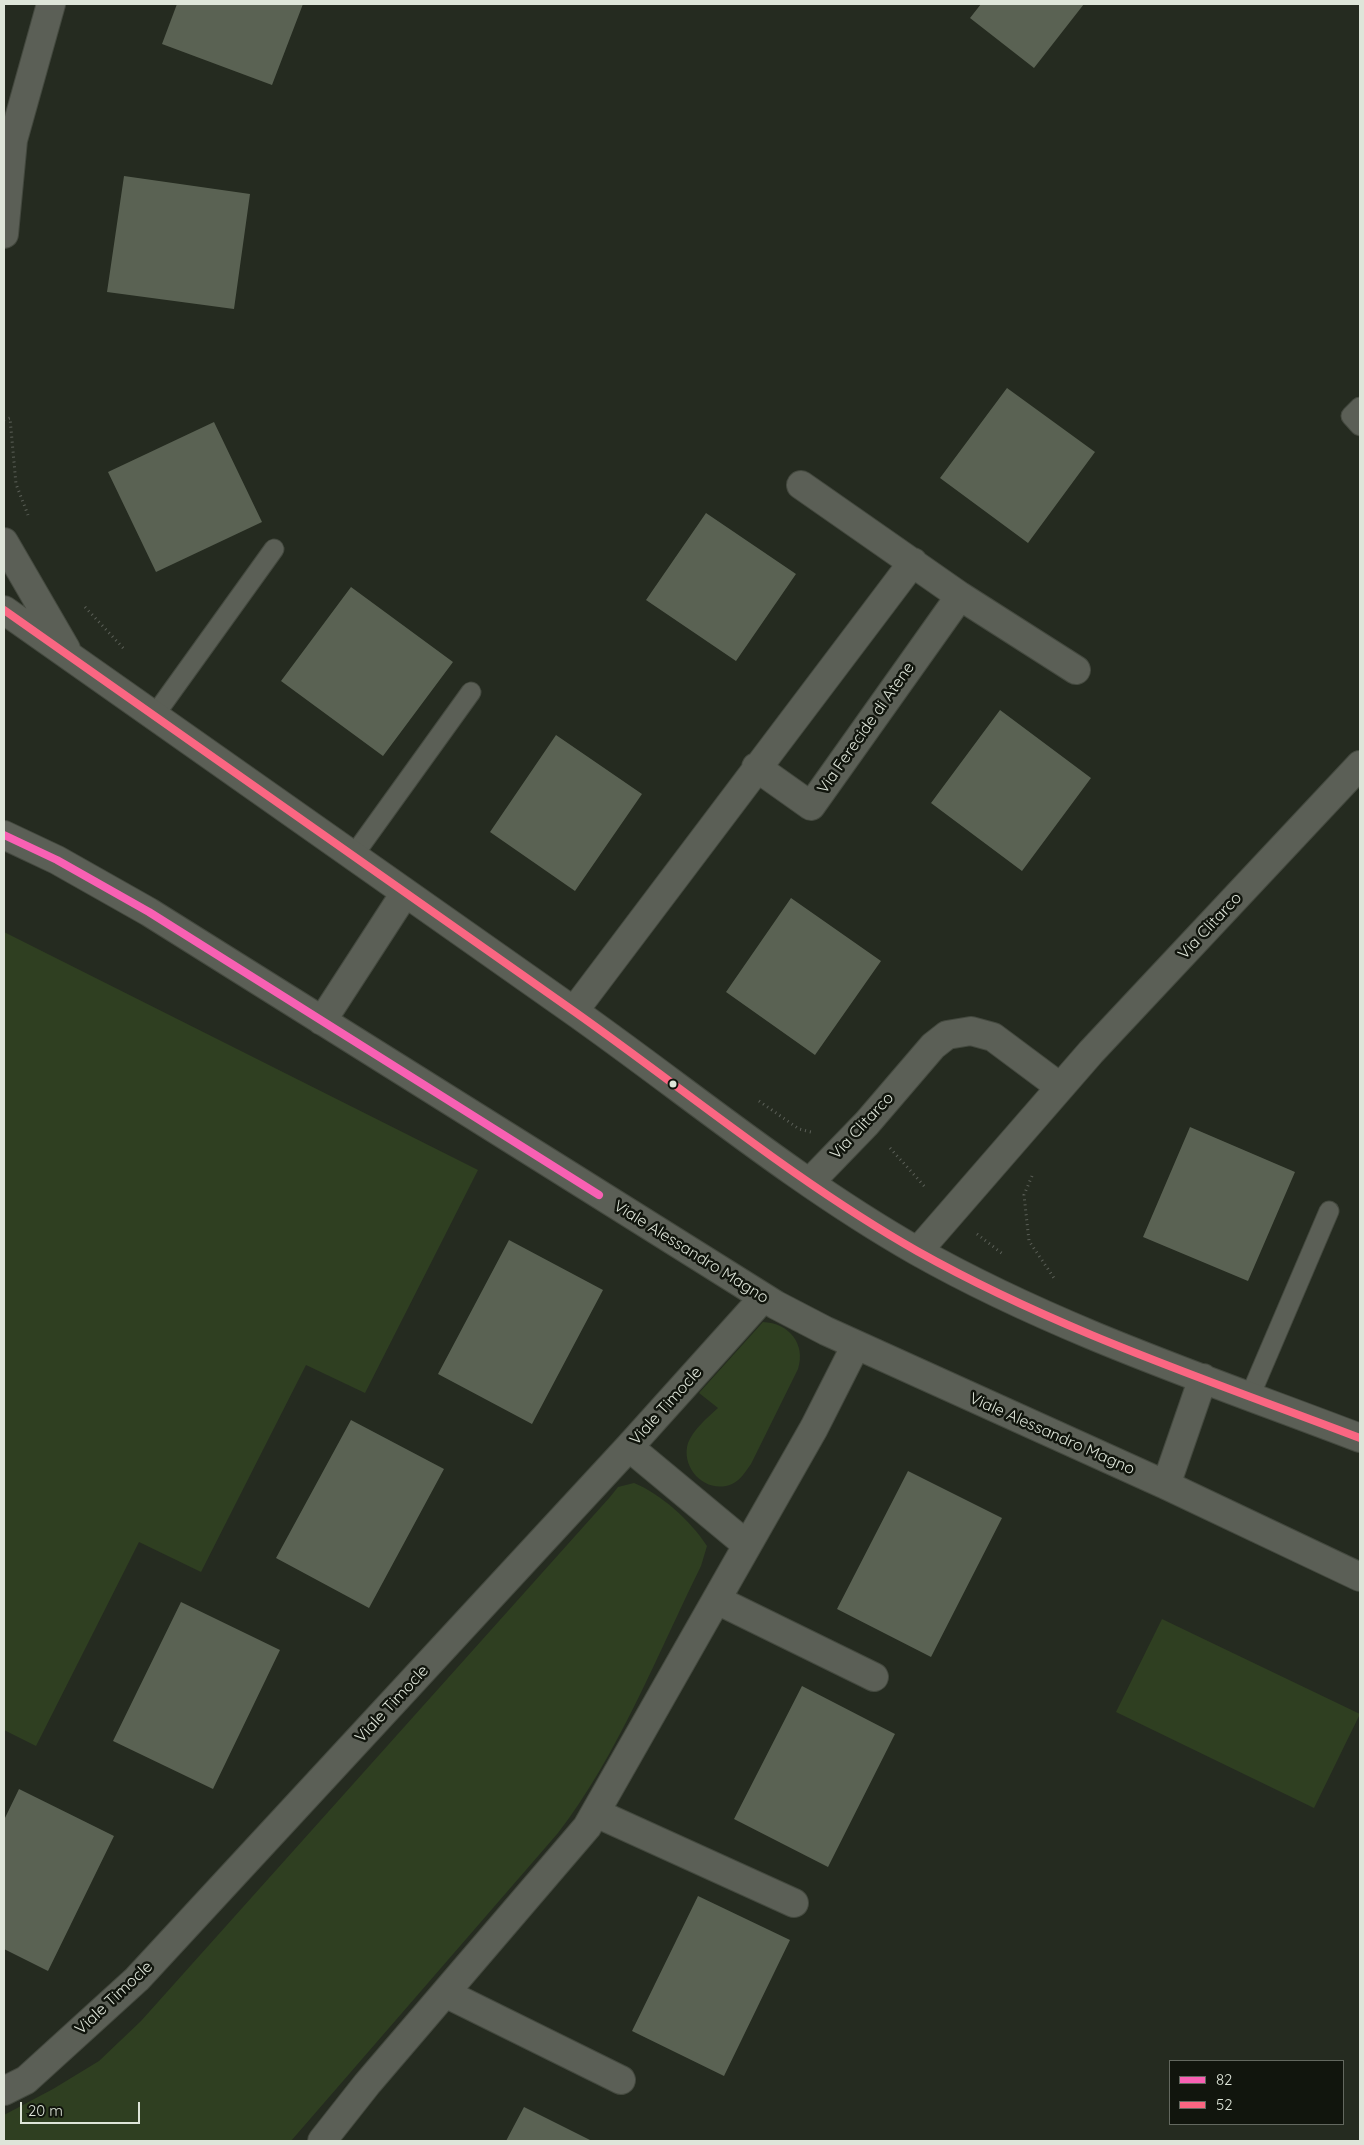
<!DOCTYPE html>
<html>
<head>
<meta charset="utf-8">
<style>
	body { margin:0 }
	#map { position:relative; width:1364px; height:2145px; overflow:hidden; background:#252b20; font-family:Quicksand,sans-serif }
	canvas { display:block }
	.frame { position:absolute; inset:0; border:5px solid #dee5d9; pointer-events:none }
	.legend { position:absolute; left:1169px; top:2060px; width:175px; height:65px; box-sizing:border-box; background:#11150d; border:1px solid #63685f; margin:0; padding:6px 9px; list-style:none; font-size:15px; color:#dee5d9 }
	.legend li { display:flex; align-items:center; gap:10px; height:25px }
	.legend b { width:25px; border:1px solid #63685f }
	.scale { position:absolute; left:20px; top:2102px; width:120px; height:22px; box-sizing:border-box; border:2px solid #dee5d9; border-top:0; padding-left:6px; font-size:15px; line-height:18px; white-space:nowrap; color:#dee5d9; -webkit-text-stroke:4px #11150d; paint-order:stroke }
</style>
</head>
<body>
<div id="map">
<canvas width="1364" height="2145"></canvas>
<div class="frame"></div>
<ul class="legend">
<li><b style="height:6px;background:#f860b3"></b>82</li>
<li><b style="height:6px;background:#fa6682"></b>52</li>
</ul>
<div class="scale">20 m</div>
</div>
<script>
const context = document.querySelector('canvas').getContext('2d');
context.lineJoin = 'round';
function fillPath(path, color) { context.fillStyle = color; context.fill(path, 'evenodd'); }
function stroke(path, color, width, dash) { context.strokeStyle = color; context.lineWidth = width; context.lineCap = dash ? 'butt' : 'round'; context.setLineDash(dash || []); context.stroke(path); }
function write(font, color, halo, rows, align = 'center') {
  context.font = font + ' Quicksand,sans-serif'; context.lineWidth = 5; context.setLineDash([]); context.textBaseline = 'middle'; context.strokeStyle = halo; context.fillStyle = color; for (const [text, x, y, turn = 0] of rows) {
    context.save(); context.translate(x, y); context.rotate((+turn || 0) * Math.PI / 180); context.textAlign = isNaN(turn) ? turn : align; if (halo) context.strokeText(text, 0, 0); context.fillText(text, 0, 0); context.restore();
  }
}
const green = new Path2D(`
	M4,932l474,238 -113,223 -59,-28 -105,207 -62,-30 -103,204 -32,-16z
	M763,1322c26,1 43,22 35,47l-47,95c-6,8 -10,16 -19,20 -25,11 -52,-15 -44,-41 5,-13 20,-26 30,-35l-19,-15z
	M634,1483c27,11 57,38 73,63l-6,20c-43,87 -84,191 -143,267l-267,308h-287v-26l49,-26 46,-28 42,-40 469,-524 8,-10z
	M1162,1619l198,95 -46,94 -198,-96z`);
const building = new Path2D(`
	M177,4h126l-31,81 -110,-41z
	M981,4h103l-50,64 -64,-50z
	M124,176l126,18 -16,115 -127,-17z
	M1007,388l88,64 -67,91 -88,-65z
	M214,422l48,100 -106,50 -48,-100z
	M706,513l90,61 -60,87 -90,-61z
	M351,587l102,75 -70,94 -102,-75z
	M1000,710l91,68 -69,93 -91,-68z
	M556,735l86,59 -67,97 -85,-59z
	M791,898l90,63 -66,94 -89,-63z
	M1190,1127l105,45 -47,109 -105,-44z
	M509,1240l94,50 -71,134 -94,-50z
	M351,1420l93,49 -75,139 -93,-50z
	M908,1471l94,47 -71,139 -94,-48z
	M181,1602l99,48 -67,139 -100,-48z
	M802,1686l93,48 -67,133 -94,-48z
	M19,1789l95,47 -66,135 -44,-22v-129z
	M698,1896l92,44 -66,136 -92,-45z
	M524,2107l68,34h-86z`);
const path = new Path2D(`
	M4,420l6,-2 6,66 12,31
	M85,607l40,43
	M759,1101l40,28 12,3
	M890,1148l36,40
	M1032,1176l-8,19 5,46 25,37
	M977,1234l27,21`);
const service = new Path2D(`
	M1360,407l-9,9 9,10
	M154,716l120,-167
	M353,856l118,-164
	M1250,1396l79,-185`);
const minor = new Path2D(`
	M4,234l9,-94 38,-136
	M801,485l159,111 116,74
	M4,542l62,107
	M4,610c190,135 382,267 571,402 113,80 221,170 342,239 140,79 294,130 443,187
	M756,767l55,39 149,-210
	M4,835l53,25 92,52 627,393 50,26 340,154 194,92
	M574,1011l339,-449
	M322,1021l83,-128
	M810,1182l57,-59 66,-77 14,-11 24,-4 22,6 67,50
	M918,1251l173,-199 269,-287
	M629,1447l118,98
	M1166,1485l37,-107
	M717,1600l157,77
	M596,1813l198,90
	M445,1993l176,87
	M4,2091l22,-11 111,-101 492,-532 134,-149
	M322,2141l45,-57 220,-257 227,-399 42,-83`);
const bus1 = new Path2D(`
	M4,835l53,25 92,52 450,283`);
const bus2 = new Path2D(`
	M4,610c190,135 382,267 571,402 113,80 221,170 342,239 140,79 294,130 443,187`);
const markers = [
	[673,1084,4.5,"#dee5d9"]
];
const streetNames = [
	["Via Ferecide di Atene",866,728,-55],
	["Via Clitarco",1210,926,-47],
	["Via Clitarco",862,1126,-47],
	["Viale Alessandro Magno",691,1252,32],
	["Viale Timocle",666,1406,-48],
	["Viale Alessandro Magno",1052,1434,24],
	["Viale Timocle",392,1704,-47],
	["Viale Timocle",114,1998,-43]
];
fillPath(green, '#2f3f21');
fillPath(building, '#5a6253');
stroke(service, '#44493f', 21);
stroke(minor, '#44493f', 30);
stroke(path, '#5c6058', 3, [1, 4]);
stroke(service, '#5b5f56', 19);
stroke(minor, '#5b5f56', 28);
stroke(bus1, '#f860b3', 8);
stroke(bus2, '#fa6682', 8);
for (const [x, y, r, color] of markers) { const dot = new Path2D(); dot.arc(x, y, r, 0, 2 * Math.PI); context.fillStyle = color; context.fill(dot); stroke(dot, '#11150d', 2); }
write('16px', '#dee5d9', '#11150d', streetNames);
</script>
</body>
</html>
